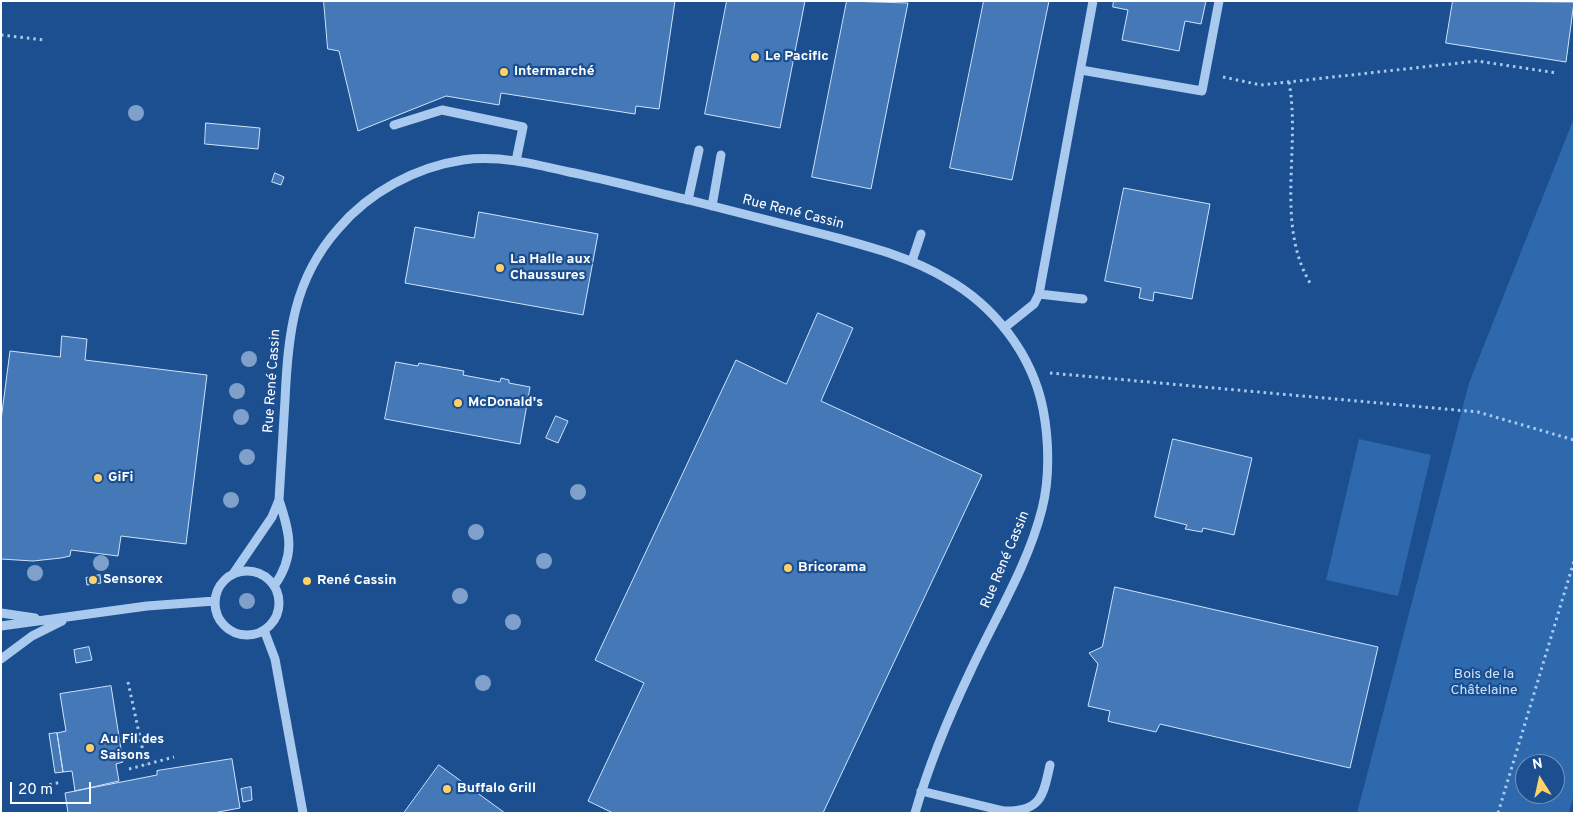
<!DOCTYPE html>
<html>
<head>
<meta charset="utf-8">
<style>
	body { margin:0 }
	#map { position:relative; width:1575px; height:814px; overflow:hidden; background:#1b4f8f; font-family:Overpass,sans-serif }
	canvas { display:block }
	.frame { position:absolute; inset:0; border:2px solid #fff; pointer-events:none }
	.north { position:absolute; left:1515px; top:754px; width:50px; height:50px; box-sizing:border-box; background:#1b4f8f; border:1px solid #7695bc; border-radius:50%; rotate:350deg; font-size:14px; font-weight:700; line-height:20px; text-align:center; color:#fff }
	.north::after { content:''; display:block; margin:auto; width:18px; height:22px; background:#ffd166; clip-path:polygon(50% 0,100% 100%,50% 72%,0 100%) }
	.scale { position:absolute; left:10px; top:782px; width:81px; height:22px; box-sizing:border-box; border:2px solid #fff; border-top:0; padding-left:6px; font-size:15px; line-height:18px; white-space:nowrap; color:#fff; -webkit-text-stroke:4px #1b4f8f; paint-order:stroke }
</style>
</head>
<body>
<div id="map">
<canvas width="1575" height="814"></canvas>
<div class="frame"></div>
<div class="north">N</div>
<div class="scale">20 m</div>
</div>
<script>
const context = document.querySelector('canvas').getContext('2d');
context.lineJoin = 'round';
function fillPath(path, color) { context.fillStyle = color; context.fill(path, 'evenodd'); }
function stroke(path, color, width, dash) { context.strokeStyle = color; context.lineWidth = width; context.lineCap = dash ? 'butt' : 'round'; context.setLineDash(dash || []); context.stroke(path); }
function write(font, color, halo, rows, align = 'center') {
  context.font = font + ' Overpass,sans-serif'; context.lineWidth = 4.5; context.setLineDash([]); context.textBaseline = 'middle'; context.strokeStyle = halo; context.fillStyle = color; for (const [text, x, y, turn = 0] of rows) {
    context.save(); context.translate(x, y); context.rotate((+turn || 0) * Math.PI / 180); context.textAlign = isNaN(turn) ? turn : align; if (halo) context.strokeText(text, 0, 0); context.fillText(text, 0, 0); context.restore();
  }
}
const green = new Path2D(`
	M1574,118v676l-5,19h-212l112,-430zM1525,764h30v30h-30z
	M1359,439l72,16 -33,141 -72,-16z`);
const building = new Path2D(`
	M324,1h351l-16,108 -23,-3 -1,8 -134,-21 -2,12 -53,-9 -88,35 -19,-80 -11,-2z
	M727,1h78l-25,127 -75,-14z
	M847,1l61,2 -37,186 -59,-12z
	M984,1h65l-37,179 -62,-12z
	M1114,1h92l-5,23 -16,-3 -6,30 -57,-11 6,-30 -15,-3z
	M1453,1l121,1 -8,60 -120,-19z
	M206,123l54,5 -2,21 -53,-5z
	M275,173l9,4 -3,8 -9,-3z
	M1124,188l86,16 -18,95 -38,-7 -1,9 -14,-3 2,-10 -36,-7z
	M479,212l119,22 -15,81 -178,-32 10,-56 59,11z
	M818,313l35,15 -32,73 161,74 -159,338h-210l-25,-12 56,-118 -49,-23 141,-300 50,24z
	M62,336l25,3 -2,21 122,15 -21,169 -65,-8 -3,20 -47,-6 -1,6 -9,2 -28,3 -32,-2v-139l9,-69 50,6z
	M396,362l22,4 1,-3 45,8 -1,4 37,7 1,-4 8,2v3l21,4 -10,57 -135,-25z
	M556,416l12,5 -10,22 -12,-5z
	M1173,439l79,19 -18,77 -31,-7 -1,4 -17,-3 2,-4 -32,-8z
	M100,575l1,8 -14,2 -1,-7z
	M1115,587l263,60 -28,121 -190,-44 -4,8 -45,-10 -3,-1 2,-10 -22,-5 10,-42 -9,-11 13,-6z
	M89,647l3,13 -16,3 -2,-13z
	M111,686l12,76 -7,2 3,17 -44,10 -3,-20 -9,1 -6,-39 9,-2 -6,-37z
	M57,733l6,39 -8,1 -6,-39z
	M232,759l8,49 -27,5h-145l-3,-20 92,-18v-4z
	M439,765l66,48h-101z
	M251,787l1,13 -9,2 -2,-13z`);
const path = new Path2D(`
	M1,35l44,5
	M1223,77l38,8 216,-24 80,12
	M1289,82c12,66 -14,141 21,201
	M1050,373l428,39 96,28
	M128,682l18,83
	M129,769l45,-12
	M43,786l19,-4
	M1498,813l76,-252`);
const minor = new Path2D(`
	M1081,70l121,21 17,-90
	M394,125l48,-15 81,17 -7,34
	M688,200l11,-50
	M712,206l9,-51
	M912,261l9,-27
	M1039,294l44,5
	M1004,328l30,-24 5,-10 54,-293
	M215 603a32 32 0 1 1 64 0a32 32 0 1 1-64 0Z
	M233,574l39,-57 7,-17c2,-33 4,-66 6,-100 3,-65 8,-120 53,-171 31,-37 78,-62 125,-69 36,-5 72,4 106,12 41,8 80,19 120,28 47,12 94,24 141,36 40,11 80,21 115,42 49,27 87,76 98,131 6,31 7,69 -1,100 -14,56 -47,109 -71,161 -22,46 -42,94 -56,143
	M274,586c22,-31 16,-52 5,-86
	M1,613l34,5
	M1,626l146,-20 68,-5
	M264,630l11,29 28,154
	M1,659l31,-23 30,-15
	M921,791l83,20c37,1 39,-15 46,-46`);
const trees = [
	[136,113],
	[249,359],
	[237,391],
	[241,417],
	[247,457],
	[578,492],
	[231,500],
	[476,532],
	[544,561],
	[101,563],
	[35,573],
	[460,596],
	[247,601],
	[513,622],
	[483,683]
];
const markers = [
	[755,57,5,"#ffd166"],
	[504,72,5,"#ffd166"],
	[500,268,5,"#ffd166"],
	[458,403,5,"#ffd166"],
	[98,478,5,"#ffd166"],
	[788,568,5,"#ffd166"],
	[93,580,5,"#ffd166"],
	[307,581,5,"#ffd166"],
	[90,748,5,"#ffd166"],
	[447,789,5,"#ffd166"]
];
const poiNames = [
	["Le Pacific",765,57],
	["Intermarché",514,72],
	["La Halle aux",510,260],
	["Chaussures",510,276],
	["McDonald's",468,403],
	["GiFi",108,478],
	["Bricorama",798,568],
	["Sensorex",103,580],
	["René Cassin",317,581],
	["Au Fil des",100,740],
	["Saisons",100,756],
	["Buffalo Grill",457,789]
];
const streetNames = [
	["Rue René Cassin",793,213,14],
	["Rue René Cassin",273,381,-86],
	["Rue René Cassin",1006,560,-67]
];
const parkNames = [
	["Bois de la",1484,675],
	["Châtelaine",1484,691]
];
fillPath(green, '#2e69ad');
fillPath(building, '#4478b7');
stroke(building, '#cfe3fa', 1);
stroke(path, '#a9c9ee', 3, [2.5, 4]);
stroke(minor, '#a9c9ee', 9);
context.fillStyle = '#7ea0ca';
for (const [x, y] of trees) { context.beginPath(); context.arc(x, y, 8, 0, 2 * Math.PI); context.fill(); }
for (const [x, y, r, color] of markers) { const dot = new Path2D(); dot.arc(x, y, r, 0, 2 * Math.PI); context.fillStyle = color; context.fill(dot); stroke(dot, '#1b4f8f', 2); }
write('bold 14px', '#fff', '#1b4f8f', poiNames, 'left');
write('14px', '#fff', '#1b4f8f', streetNames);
write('14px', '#cfe3fa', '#1b4f8f', parkNames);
</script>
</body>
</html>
